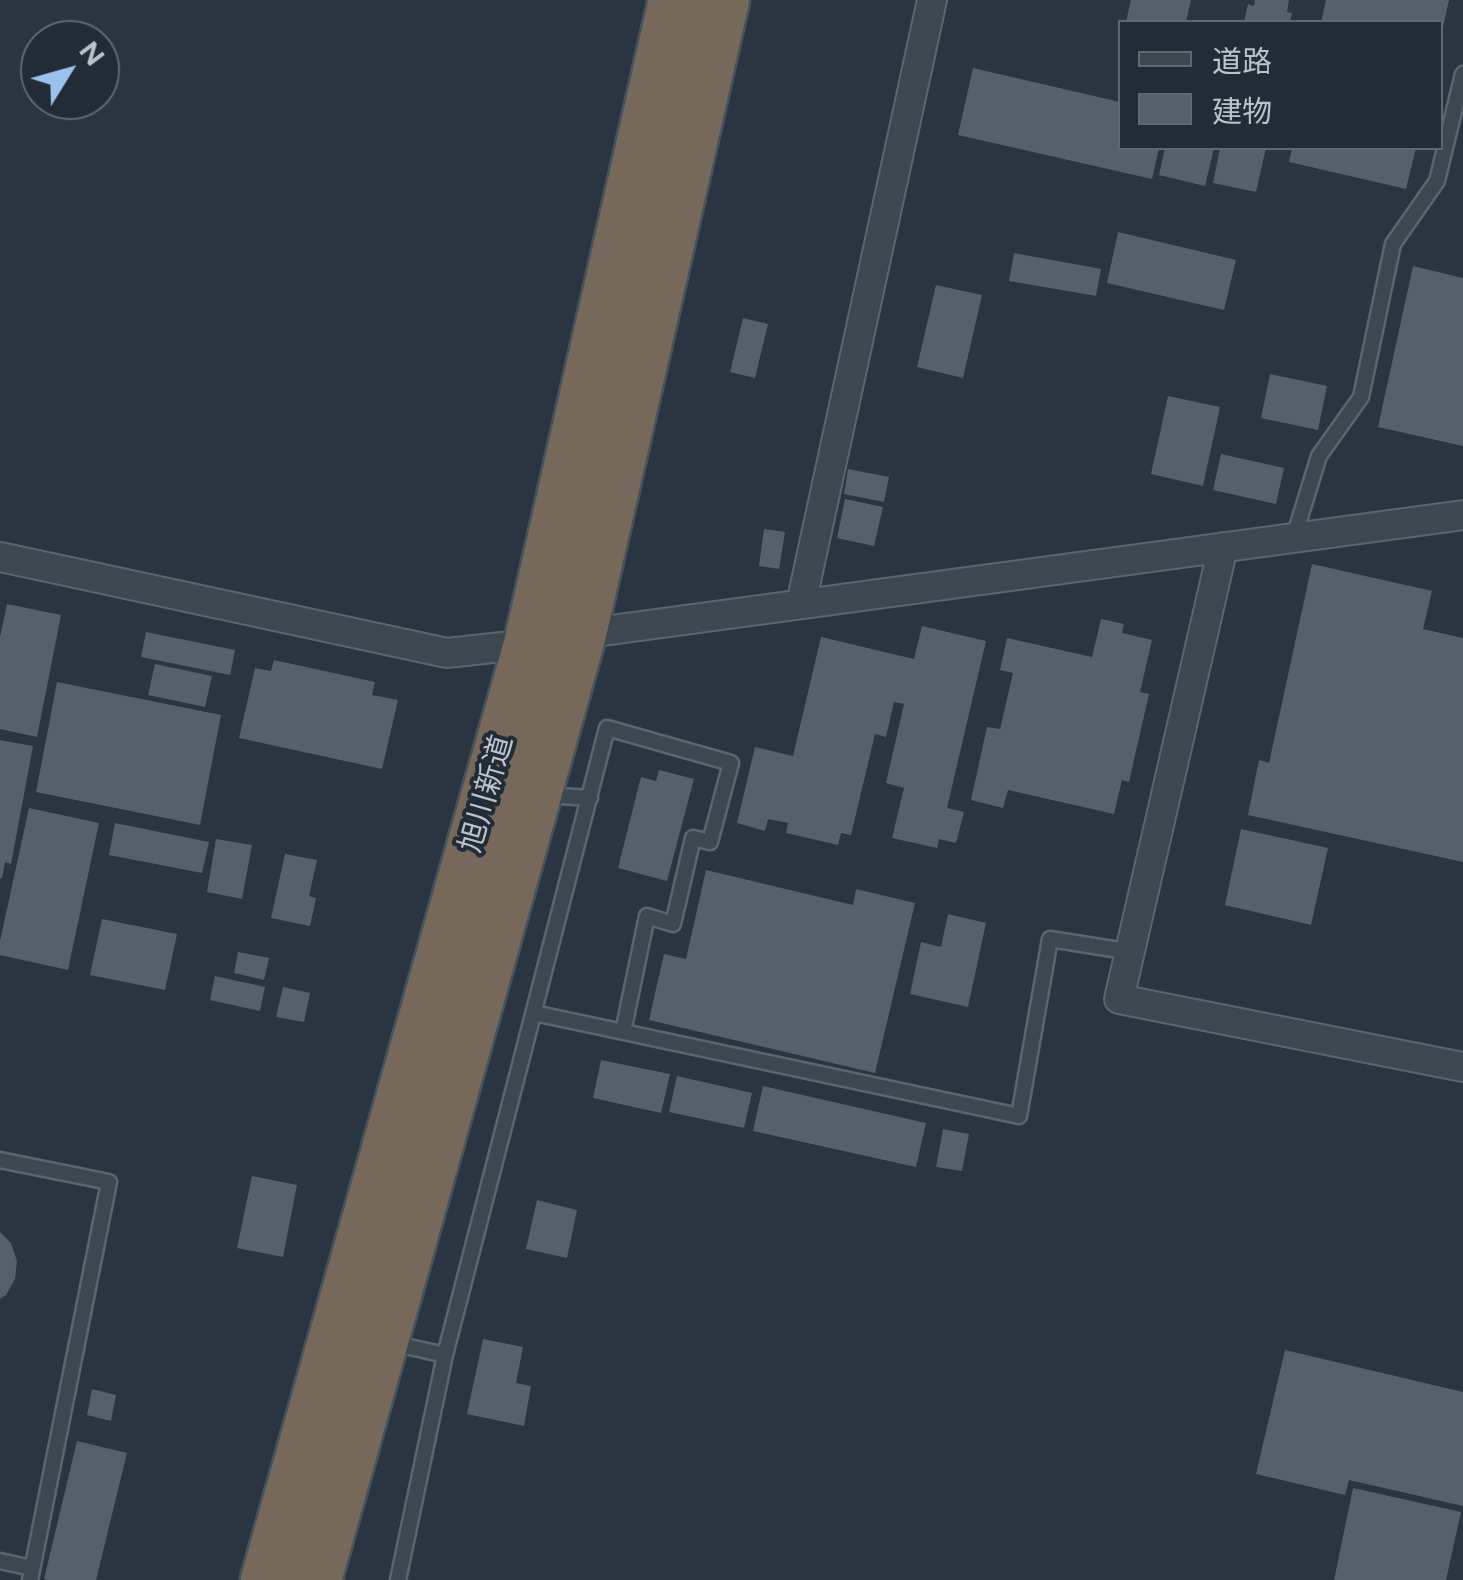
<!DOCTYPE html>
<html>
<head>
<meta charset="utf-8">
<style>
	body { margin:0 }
	#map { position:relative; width:1463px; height:1580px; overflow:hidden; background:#293540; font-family:Figtree,"Noto Sans JP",sans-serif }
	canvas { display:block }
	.legend { position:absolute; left:1118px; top:20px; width:325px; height:130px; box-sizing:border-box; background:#222c36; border:2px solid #5f6871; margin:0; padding:12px 18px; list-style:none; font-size:30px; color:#bac2ca }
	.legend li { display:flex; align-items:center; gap:20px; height:50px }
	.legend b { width:50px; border:2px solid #5f6871 }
	.north { position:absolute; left:20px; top:20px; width:100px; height:100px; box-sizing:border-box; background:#222c36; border:2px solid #5f6871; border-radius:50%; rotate:53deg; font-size:28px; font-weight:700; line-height:40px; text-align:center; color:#bac2ca }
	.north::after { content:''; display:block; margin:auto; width:35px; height:45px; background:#9bc1ef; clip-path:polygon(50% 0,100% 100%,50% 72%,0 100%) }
</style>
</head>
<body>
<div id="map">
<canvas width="1463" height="1580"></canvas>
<ul class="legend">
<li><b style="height:12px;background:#3d4750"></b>道路</li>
<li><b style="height:28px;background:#55606d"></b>建物</li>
</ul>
<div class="north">N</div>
</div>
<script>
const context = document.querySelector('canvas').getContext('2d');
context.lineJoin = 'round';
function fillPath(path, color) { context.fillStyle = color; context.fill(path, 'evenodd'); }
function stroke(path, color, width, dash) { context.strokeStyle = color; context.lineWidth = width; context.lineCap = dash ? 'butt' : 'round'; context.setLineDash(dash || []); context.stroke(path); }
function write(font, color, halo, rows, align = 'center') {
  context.font = font + ' Figtree,"Noto Sans JP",sans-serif'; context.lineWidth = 8; context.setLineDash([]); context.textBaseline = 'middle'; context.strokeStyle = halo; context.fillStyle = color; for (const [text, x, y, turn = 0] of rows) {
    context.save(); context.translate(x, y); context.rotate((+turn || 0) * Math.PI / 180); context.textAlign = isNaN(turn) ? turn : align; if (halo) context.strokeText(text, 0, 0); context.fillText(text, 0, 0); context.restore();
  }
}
const building = new Path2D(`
	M1131,0h60l-5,22h-60z
	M1255,0h34l-2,12 5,1 -2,9h-46l4,-18 6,2z
	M1326,0h123l-7,32 -2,-10h-119z
	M973,68l147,34v46h39l-7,31 -194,-44z
	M1165,148h49l-9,38 -46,-11z
	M1220,148h46l-10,44 -43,-9z
	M1292,148h124l-10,41 -117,-27z
	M1118,232l118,28 -12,50 -117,-27z
	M1014,253l87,16 -5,27 -87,-15z
	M1413,266l50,12v168l-85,-19z
	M936,285l46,10 -19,83 -46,-11z
	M743,318l25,6 -13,54 -25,-6z
	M1270,374l57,12 -9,44 -57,-12z
	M1168,396l52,11 -17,79 -52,-12z
	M1221,454l63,14 -8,36 -63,-14z
	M848,469l41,8 -5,25 -40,-8z
	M845,499l38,8 -9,39 -37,-8z
	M764,529l21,3 -6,37 -20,-3z
	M1312,564l120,27 -9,38 40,9v224l-215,-47 11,-55 10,3z
	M7,604l54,11 -24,122 -37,-8v-92z
	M1101,619l23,5 -2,9 30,7 -12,52 9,2 -20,88 -7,-2 -8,34 -106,-24 -5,18 -32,-8 16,-73 13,2 13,-56 -13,-3 7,-32 85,19z
	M922,626l64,15 -39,167 17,4 -8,31 -17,-4 -2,9 -45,-10 12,-50 -18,-5 18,-79 -10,-2 -8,35 -11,-3 -24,101 -10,-2 -3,12 -52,-12 2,-10 -20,-4 -3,12 -28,-8 18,-76 38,9 28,-119 93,22z
	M146,632l89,18 -5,25 -89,-18z
	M274,660l101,22 -3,13 26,5 -16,69 -143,-31 16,-70 16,3z
	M155,664l57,12 -7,31 -57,-12z
	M57,682l164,33 -21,110 -164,-33z
	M0,740l33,6 -22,118 -6,-2 -3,16h-2z
	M659,770l35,9 -27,102 -49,-13 23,-91 15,4z
	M29,808l70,15 -31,147 -68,-15v-14z
	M115,823l94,19 -7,31 -93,-18z
	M1241,829l87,19 -17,77 -86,-20z
	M216,839l36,6 -10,54 -35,-7z
	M285,854l32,6 -8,36 7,2 -6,28 -39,-8z
	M706,870l147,35 3,-16 59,14 -40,170 -226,-53 15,-66 22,5z
	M948,914l38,9 -18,84 -58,-13 11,-52 20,5z
	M102,919l75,15 -12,56 -75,-15z
	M238,952l31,6 -5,22 -30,-7z
	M215,976l50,11 -5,24 -50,-11z
	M283,987l27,6 -6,29 -28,-5z
	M601,1060l69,14 -9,39 -68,-15z
	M677,1076l75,17 -8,35 -75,-16z
	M763,1086l163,37 -10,44 -163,-36z
	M943,1129l26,5 -7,37 -26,-4z
	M252,1176l45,9 -14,72 -46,-9z
	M537,1200l40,10 -10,48 -41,-9z
	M0,1232l11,11 6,18 -2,18 -9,16 -6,4z
	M483,1339l40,8 -7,36 15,3 -7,40 -57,-12z
	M1285,1350l178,42v114l-114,-26 -4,15 -89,-21z
	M92,1389l24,6 -5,26 -24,-6z
	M77,1441l50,12 -31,127h-48l-4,-1z
	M1353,1488l108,24 -15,68h-112z`);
const lane = new Path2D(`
	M1294,537l25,-81 42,-59 32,-153 44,-63 26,-107
	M546,795l44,3
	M534,1013l485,103 31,-177 82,13
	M0,1160l109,22 -79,398
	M392,1343l53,12
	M0,1561l32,7
	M398,1580l47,-225 162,-627 124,35 -21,79 -17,-4 -20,86 -26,-8 -24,116`);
const street = new Path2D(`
	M1223,547l-104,452 344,68
	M0,557l447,96 82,-9 52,-10 882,-119
	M801,604l131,-604`);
const highway = new Path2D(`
	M266,1580l263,-936 145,-644
	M316,1580l265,-946 143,-634`);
const streetNames = [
	["旭川新道",487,794,-74]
];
fillPath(building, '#55606d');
stroke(lane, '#5b656e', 19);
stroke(street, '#5b656e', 32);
stroke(highway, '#48525b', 55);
stroke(lane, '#3d4750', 14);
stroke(street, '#3d4750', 28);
stroke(highway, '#76695b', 50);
write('30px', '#bac2ca', '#222c36', streetNames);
</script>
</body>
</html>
